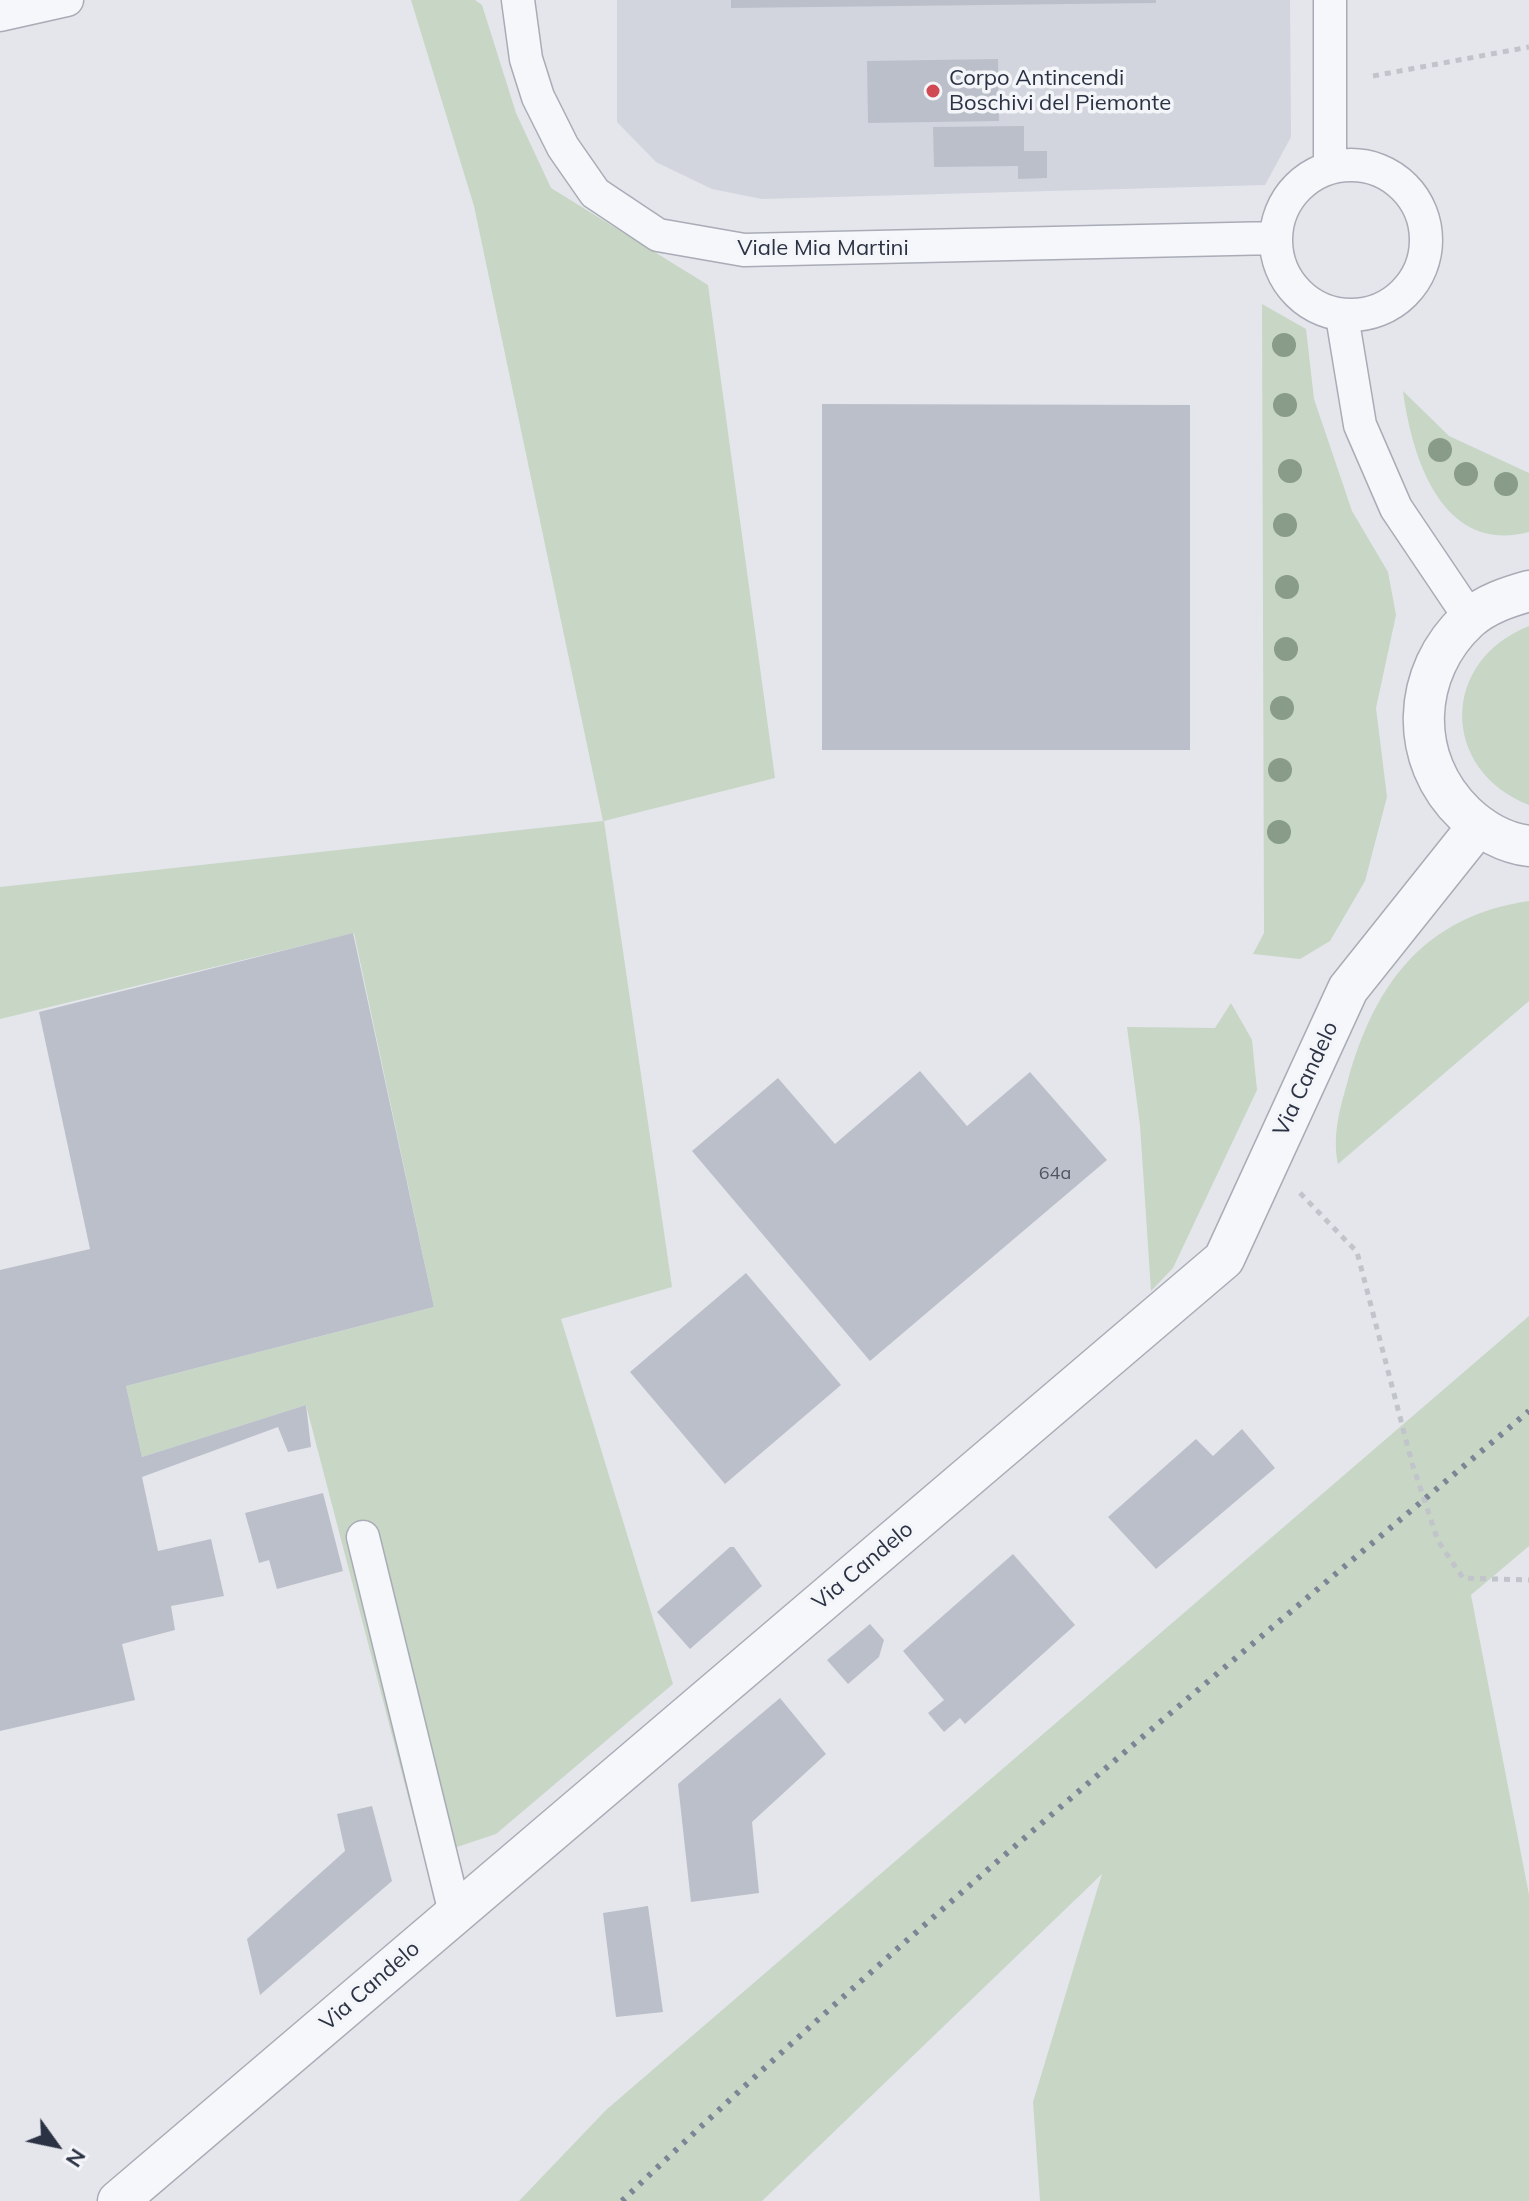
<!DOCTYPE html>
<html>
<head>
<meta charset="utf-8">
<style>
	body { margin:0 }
	#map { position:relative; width:1529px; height:2201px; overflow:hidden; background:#e4e6ec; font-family:Mulish,sans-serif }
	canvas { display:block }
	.north { position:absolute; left:16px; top:2105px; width:80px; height:80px; -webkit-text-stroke:6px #f3f5f9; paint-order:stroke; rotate:123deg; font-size:22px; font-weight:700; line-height:32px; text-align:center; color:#2b3244 }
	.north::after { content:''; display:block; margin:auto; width:28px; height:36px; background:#2b3244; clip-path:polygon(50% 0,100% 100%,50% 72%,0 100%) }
</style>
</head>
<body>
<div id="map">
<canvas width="1529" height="2201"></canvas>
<div class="north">N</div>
</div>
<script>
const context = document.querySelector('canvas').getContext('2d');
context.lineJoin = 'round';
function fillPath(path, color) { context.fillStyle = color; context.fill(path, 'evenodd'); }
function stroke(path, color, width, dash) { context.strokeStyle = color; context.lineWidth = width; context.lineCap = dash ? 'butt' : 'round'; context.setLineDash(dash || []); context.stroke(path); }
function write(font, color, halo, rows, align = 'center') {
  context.font = font + ' Mulish,sans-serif'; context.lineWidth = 7; context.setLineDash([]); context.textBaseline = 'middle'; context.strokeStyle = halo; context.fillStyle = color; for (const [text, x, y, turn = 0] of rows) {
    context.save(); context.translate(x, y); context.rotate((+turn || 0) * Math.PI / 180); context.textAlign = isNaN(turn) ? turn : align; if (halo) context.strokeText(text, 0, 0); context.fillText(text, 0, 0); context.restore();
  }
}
const built = new Path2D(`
	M617,0h673l1,137 -26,48 -503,14 -50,-10 -56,-27 -39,-40z`);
const green = new Path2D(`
	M411,0h64l7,5 34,108 35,75 157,97 67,493 -171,43 68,466 -111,32 112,365 -177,150 -72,24 -118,-453 -164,52 -16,-71 308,-79 -80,-374 -354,86v-132l603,-66 -129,-615z
	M1262,304l44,25 8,70 38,112 36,61 8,43 -20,93 11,89 -22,84 -35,60 -30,18 -47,-5 11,-21z
	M1403,391l46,45 80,37v59c-87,23 -117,-74 -126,-141z
	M1529,626v179c-89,-35 -89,-144 0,-179z
	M1529,901v100l-191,163c-6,-29 2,-56 10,-84 27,-97 77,-164 181,-179z
	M1231,1003l21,37 5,50 -84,178 -22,23 -11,-166 -13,-98 88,1z
	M1529,1316v230l-58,49 58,300v306h-489l-7,-99 69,-228 -340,327h-243l87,-91z`);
const building = new Path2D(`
	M731,0h425v3l-425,5z
	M998,59l1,62 -131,2 -1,-62z
	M1024,126v25h23v27l-29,1v-13l-84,1 -1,-40z
	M822,404l368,1v345h-368z
	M353,933l81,374 -308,79 16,71 164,-52 5,42 -23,5 -10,-25 -136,50 16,74 53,-12 13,57 -53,10 4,24 -53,14 13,56 -135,31v-461l90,-21 -51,-237z
	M920,1071l47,55 63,-54 77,88 -237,201 -178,-210 86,-73 57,66z
	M746,1273l95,112 -116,99 -95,-112z
	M1242,1429l33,39 -119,101 -48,-52 88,-78 17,17z
	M323,1493l20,78 -66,18 -8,-29 -10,3 -14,-50z
	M730,1547h4l28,39 -72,63 -33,-37z
	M1013,1554l62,71 -110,99 -5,-6 -16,14 -16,-19 16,-13 -41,-49z
	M870,1624l14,16 -5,17 -31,27 -21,-24z
	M780,1698l46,56 -74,68 7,71 -68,9 -13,-118z
	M372,1806l20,75 -132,114 -13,-56 98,-88 -8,-37z
	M648,1906l15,106 -47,5 -13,-104z`);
const path = new Path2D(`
	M1373,76l156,-29
	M1300,1193l57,59 55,211 26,78 25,37 66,2`);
const minor = new Path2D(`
	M518,0l8,59 12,38 25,50 32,46 63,42 86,15 531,-12
	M0,15l67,-15
	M1276 240a75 75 0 1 1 150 0a75 75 0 1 1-150 0Z
	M1330,167v-167
	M1342,316l18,109 36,83 74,110
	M363,1537l92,376`);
const tertiary = new Path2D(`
	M1529,591c-21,6 -43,13 -60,28 -58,53 -61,141 -4,195 17,16 40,29 64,32
	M118,2201l1106,-942 124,-270 130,-163`);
const rail = new Path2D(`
	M622,2201c290,-277 601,-531 907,-790`);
const trees = [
	[1284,345],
	[1285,405],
	[1440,450],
	[1290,471],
	[1466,474],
	[1506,484],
	[1285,525],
	[1287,587],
	[1286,649],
	[1282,708],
	[1280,770],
	[1279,832]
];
const markers = [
	[933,91,8,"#d04953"]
];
const numberNames = [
	["64a",1055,1174]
];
const poiNames = [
	["Corpo Antincendi",949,78],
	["Boschivi del Piemonte",949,103]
];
const streetNames = [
	["Viale Mia Martini",823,248],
	["Via Candelo",1306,1079,-65],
	["Via Candelo",863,1566,-40],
	["Via Candelo",370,1986,-41]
];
fillPath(built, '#d2d5de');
fillPath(green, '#c8d6c5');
fillPath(building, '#bbbfc9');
stroke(minor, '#a9acb6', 35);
stroke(tertiary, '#a9acb6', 43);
stroke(path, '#c1c4cb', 5, [6, 6]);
stroke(minor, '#f6f7fa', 32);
stroke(tertiary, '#f6f7fa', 40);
stroke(rail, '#7d8495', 6, [4, 8]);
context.fillStyle = '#889c89';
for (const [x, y] of trees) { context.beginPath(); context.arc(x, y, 12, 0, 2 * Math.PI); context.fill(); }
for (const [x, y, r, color] of markers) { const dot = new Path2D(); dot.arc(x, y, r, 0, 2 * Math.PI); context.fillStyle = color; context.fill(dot); stroke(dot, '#f3f5f9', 3); }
write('18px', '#4f5565', null, numberNames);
write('22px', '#2b3244', '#f3f5f9', poiNames, 'left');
write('22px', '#2b3244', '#f3f5f9', streetNames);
</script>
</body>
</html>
